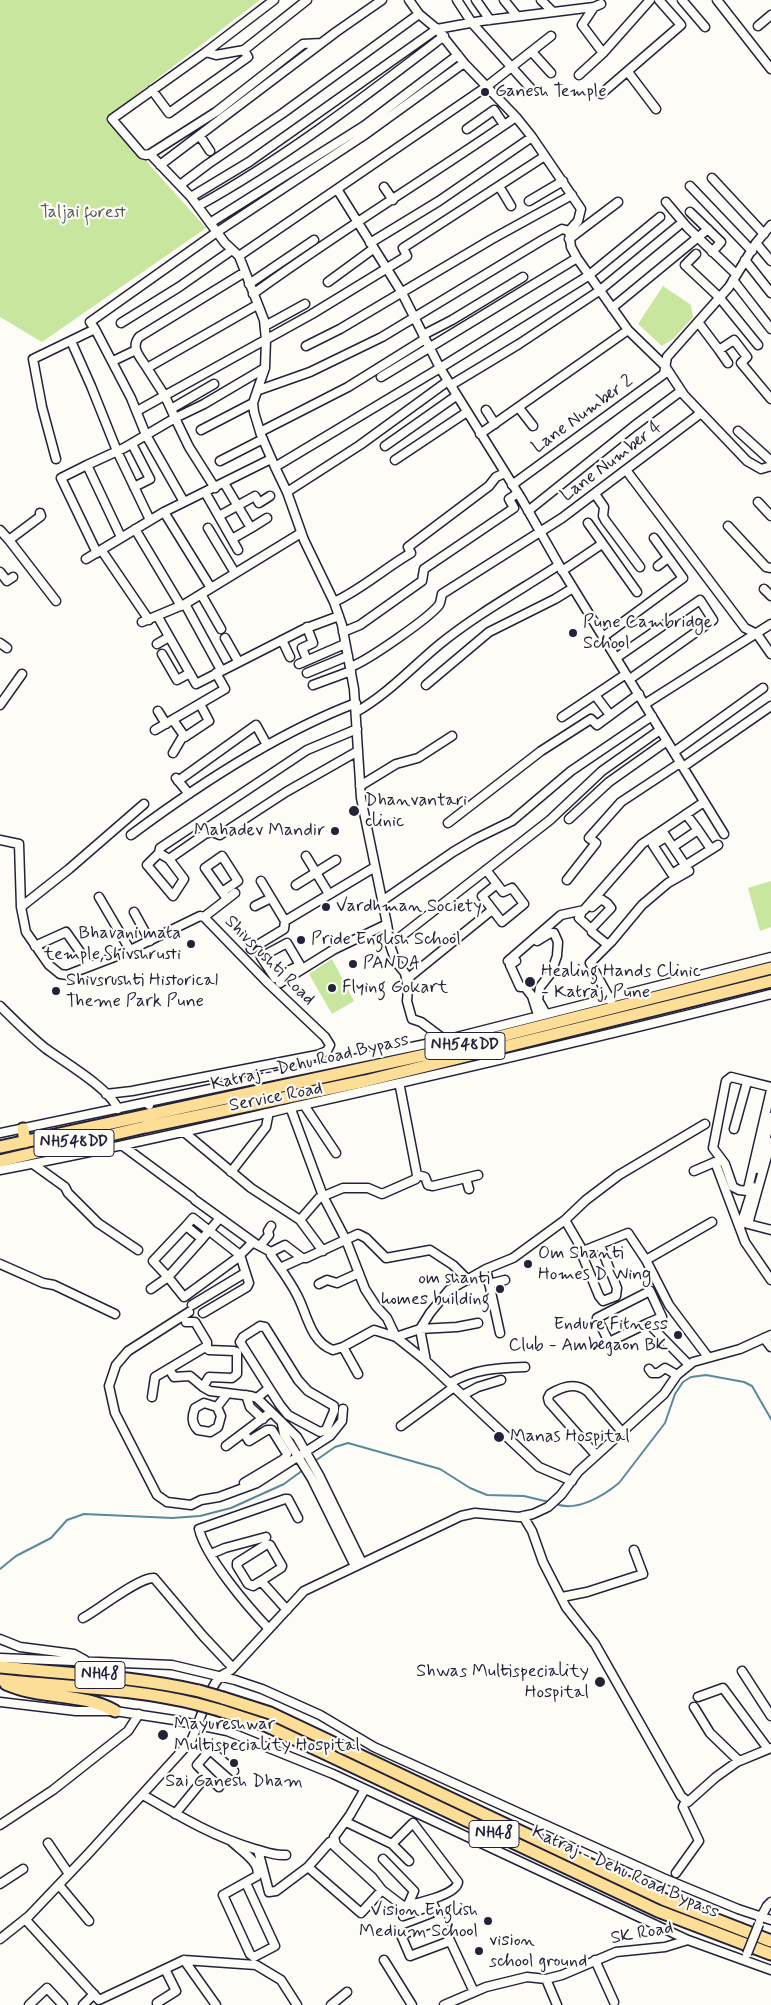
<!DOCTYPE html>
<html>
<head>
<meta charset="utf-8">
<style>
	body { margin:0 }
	canvas { display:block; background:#fdfcf7 }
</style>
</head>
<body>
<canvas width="771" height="2005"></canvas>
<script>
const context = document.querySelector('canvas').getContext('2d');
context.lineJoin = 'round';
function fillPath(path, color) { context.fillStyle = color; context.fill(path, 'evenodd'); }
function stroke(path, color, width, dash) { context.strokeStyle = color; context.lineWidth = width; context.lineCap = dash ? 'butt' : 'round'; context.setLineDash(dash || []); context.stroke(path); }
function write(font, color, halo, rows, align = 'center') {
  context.font = font + ' Mynerve,sans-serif'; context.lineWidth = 4.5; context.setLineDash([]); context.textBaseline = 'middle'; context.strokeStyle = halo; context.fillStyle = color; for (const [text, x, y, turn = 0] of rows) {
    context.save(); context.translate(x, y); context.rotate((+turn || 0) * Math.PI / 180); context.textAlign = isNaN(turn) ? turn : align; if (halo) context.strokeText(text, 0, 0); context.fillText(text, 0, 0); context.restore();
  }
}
const green = new Path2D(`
	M0,0h260l-153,117 99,111 -164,114 -42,-25z
	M663,286l28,19 2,12 -20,22 -11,7 -24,-22z
	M771,881v46l-11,4 -12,-43z
	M332,959l22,42 -22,13 -23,-40z`);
const stream = new Path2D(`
	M315,1461l20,-14 13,-4 92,26 30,19 17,7 37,1 25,6
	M556,1504c21,8 47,-8 63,-21l46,-60 10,-29 8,-12 8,-5 15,-2 38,7 8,4 19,33
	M0,1569l16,-13 35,-18 16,-18 17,-6 88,4 28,-2 31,-8 53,-24 19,-14`);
const minor = new Path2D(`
	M409,0l10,14 18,15 27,34 52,54 16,20 49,72 -3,12 -9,10 2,16 6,11 51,72 37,36 19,29 63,66 14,8 10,-3
	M457,0l15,23 61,68
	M476,0l14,20
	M504,0l13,16
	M541,0l12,12
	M682,0l23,27
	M717,0l54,69
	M594,7l-12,18 21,28
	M758,26l13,-11
	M206,52l10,3 28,-5 63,-50
	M532,52l19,21
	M628,72l28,37
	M579,75l24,-22 47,-53
	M152,90l17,23 79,-56 -4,-7
	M601,94l80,-69 -22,-25
	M467,129l27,-19 10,15
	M200,136l10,15
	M150,154l-4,1 -4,-1 -30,-35 94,-67 68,-52
	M160,165l176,-133 46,-32
	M712,178l52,56
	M180,185l28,-21 75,-51 136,-99
	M499,186l12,20
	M690,186l62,65
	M384,187l9,13
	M337,189l65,104 38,75 148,-92 72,-59
	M191,197l58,-35 188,-133 44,-8 113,-14 7,-3
	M529,201l34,-20
	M666,202l21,25 49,47
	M198,206c87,-48 166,-109 246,-170
	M690,212l31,30 -9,10
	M210,223l154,-97 94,-71
	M569,239l49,-37
	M370,243l69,-42 93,-64
	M756,243l15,18
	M696,254l-11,11 34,32 39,48
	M239,256l247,-169 65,-51
	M745,260l26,33
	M245,272l-106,65c-9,11 2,21 8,31l110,-63
	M733,280l38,49
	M328,282l45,-33
	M249,284l65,-44
	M253,294c85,-62 176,-117 263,-177
	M612,308l96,-79
	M698,322l21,28 15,-10 13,17 -6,6 30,36
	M121,323l58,-36 53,-37
	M265,326l40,-22
	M95,329l36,69 15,37 38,67
	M423,335l29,-15 71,-43
	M71,341l20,45 26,65 33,69
	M306,346l34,-17 152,-90 80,-44
	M719,350l9,13
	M113,361l23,-11
	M381,377l196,-119
	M451,385l68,-41 80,-53 79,-65
	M259,390l51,-18 72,-35 162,-98 18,-10 7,2
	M519,408l14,18
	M171,409l43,-25
	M486,410l9,14
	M137,411l175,-97 95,-58 -4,-8 142,-92
	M201,430l52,-27
	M738,431l33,30
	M260,432l88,-45 77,-48
	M480,434l148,-104
	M132,444l18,35 -16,8
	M385,446l71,-50
	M56,459l-14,-52 -9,-48 62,-30 -5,-7 127,-90 146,-96 101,-73
	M395,460l72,-48
	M220,461l43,-22
	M87,465l-26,13 36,75
	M275,467l-14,-32 -7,-23 -1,-9 12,-35 1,-28 -2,-20 -25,-64 -14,-13 -34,-46 -41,-43 66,-42 87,-68 18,-1
	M626,470l119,158 12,6 14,20
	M224,483l27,45 -19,11
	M512,485l152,-111 3,-17 62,-70 27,-44 15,-18
	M215,488l-26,-41 -14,-29 29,-14 61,-36
	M205,492l33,58
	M287,492l73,-47 88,-64
	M595,494l9,13 -1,9 2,4 35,47
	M758,502l13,14
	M528,511l106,-85 47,-35
	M164,512l47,76
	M219,516l36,-20 4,7 11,-7
	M588,523l49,69
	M728,526l38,41 5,1
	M208,528l27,45
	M251,528l16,-10
	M135,529l46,77
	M0,530l9,10 32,-24 -1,-3
	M121,537l-34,-72 37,-17 51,-30 -10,-22 -18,-28
	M9,540l47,61
	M102,551l47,69
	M86,559l78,-47 107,-53
	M658,566l10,-8
	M562,571l40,-27
	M0,572l7,9 6,-4
	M764,589l7,7
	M201,594l20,35
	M334,602c28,-13 51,-34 77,-49l-3,-6 81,-61 7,-9 9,-4
	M185,604l36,66
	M158,617l38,67 108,-55 35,-13
	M142,622l43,-18 116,-71
	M307,627l6,16 -11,5 5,12
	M343,632l17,-7 62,-44 2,-12 90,-61 -5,-9 9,-6
	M603,637l80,-59 -29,-40
	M225,638l13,23
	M282,640l8,17
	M0,643l7,5
	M157,644l12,-7
	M162,654l15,26 13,-7
	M616,658l84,-58 13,20 -83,59
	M299,664l46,-20
	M350,667c16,-5 79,-49 89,-62 2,-3 2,-8 3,-11l120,-76 139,-105
	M307,673l41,-17
	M313,685l38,-14
	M426,685l63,-53 66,-33 18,-11
	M595,695l15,20
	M645,704l126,-80
	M0,705l22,-31
	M158,711l8,13
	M356,712c32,-18 56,-45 84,-68 37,-30 79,-53 119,-79l165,269
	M562,717l64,-43
	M173,720l12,17 24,-16 -9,-17
	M155,730l70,-41 -9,-16
	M674,752l89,-64
	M173,753l10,-17
	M683,767l88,-61
	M176,778l13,16
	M178,781l78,-56 11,20
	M360,786l36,-22 22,-6 34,-22
	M686,814l12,16
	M569,819l40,-37 58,-41
	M448,823l93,-72 50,-32 6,6 42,-31
	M663,832l22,33
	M131,835c67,-50 146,-102 225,-132
	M666,837l-13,8 19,29 46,-29
	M0,840l19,4 2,63 5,25 23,33 11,9 7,1 55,-21 78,-38 4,1 62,64 59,56 5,8 -3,6 -10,4 -185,36 -26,3
	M673,847l25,-17 13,19
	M159,853l1,-5 147,-98 50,-21
	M159,853l10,6 15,20 -11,17 -26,-31z
	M306,856l23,38
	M169,859l36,-25 7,-2 8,3 66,-43 72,-41
	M487,871l16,21 9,-4 12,16 -22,18 -20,-26 15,-12
	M567,880l29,-37 -7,-5 32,-36 59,-39
	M261,881l24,40 90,-54
	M296,885l40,-25
	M222,892l16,-11 -16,-25 -17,12 22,31
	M99,897l31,53
	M382,901l71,-49 22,-13 37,-18 59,-50 81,-55
	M255,906l16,-8
	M21,907l48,-38 75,-65
	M580,911l1,3 -2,4 12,11 20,-21 -4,-5 -6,-4 -9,8
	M134,912l16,29
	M204,917l31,-24
	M592,932l16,13
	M537,941l13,-8h4l4,9 -1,14 -6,17 -11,14 -2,13 8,14
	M390,945l160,-125 52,-49 58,-41
	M35,946l31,-14 24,34
	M251,949l33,-20 1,-8
	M508,961l53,-46 23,-5 58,-66 62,-42
	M516,961l-6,4 10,22h5l7,9 6,19
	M288,971l-13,7 -14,-21 26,-14 13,22 -12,6 3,5
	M407,979l85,-69
	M280,983l53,-33 54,-26
	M611,1001l-21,-38 22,-22 30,-36 26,-22 21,-12
	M0,1006c14,14 29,29 45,42 19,14 64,40 73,61
	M448,1050l-3,-10 -24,-18 -9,-3 -5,-18 1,-12 -3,-16 -9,-11 -5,-14 -4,-24 -26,-126 -7,-109 -12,-64 -8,-23 -30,-62 -17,-48 -12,-25 165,-99 81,130 38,67
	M771,1087l-40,-10 -5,4 -13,67 12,16 8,23 6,3 8,1 1,-2 23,-99
	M148,1102l297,-62 326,-83
	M306,1108l30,45
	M292,1112l31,84 23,44 19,49 11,17 11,12 9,19 30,24 113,106 33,14
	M734,1129l13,-47
	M184,1132l67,56 49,32 23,31
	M0,1133l148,-31 1,3
	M771,1142l-23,82 23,6
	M123,1146l69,51
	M33,1164l32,23 3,6 30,30 40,27
	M758,1169l13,-52
	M0,1170c103,-19 205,-43 307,-66 155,-35 310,-71 464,-110
	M694,1171l21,-9 30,80 26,38
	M231,1172l35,-45 2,-10
	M417,1175l8,2 3,8 5,1 45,-11
	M466,1178l3,11
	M195,1200l61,44 15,8 14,-7 17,13h4l52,-24 8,4 20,20 44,-8 23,15 15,15
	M300,1220l19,-22 24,-10h25l14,6 34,-15 1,-4 -17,-88
	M565,1220l18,31
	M186,1226l7,-8 47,37 9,28 -2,4 -44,26
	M740,1228l13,-41
	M202,1239l-34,38 -15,-16 33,-35 16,13 18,-21
	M600,1245l17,43 -1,8 -13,5 -4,-5 -16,-39v-6l45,-18 18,27
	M260,1246l9,-11 -1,-4 3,-5
	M271,1255c9,13 19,26 26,40 10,18 13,47 36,55l10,-3 31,-17 22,7 24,-8 37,-2 21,-4
	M0,1264l43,19 11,2 61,29
	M280,1268l22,-10
	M486,1269l14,64
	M319,1284l8,-4 10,3 22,-10
	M489,1284l16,-4
	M151,1289l17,-12 16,20 52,-38 17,-17
	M192,1305l53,-32
	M189,1312l-61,39 -12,14 -7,21 6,27 42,82 10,7 24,3 10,-5 18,-3 38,-14 73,-47 12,-15 1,-12
	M648,1323l14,-6 -12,-26 -53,27 12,24 39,-19 41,42
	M764,1338l7,9
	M343,1347l15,27
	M708,1357l-39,-52 -23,-45 66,-38
	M426,1361l-6,-32 10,-16 19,-23 37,-21 27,-11 52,-38 21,-20 33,-25 86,-51
	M169,1369l5,8 16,-1 13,11 7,4 41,5 6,2 40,39 22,38 43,88
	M649,1369l3,4h6l7,-5 12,7
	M450,1383c24,-14 47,-15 75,-16
	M203,1387l6,-10 23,1 5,-4v-22l-3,-1 -25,-1
	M246,1395l4,12 13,12
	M463,1395l15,-8 23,-7
	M152,1397l3,-20 52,-31v-4l-12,-20h-9
	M257,1398l12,-10 11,17 8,10 32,17 6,-2 8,-19v-5l-26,-15 -10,-11 -33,-53 -5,-1 -17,11 -3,5 29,46
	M217,1407l4,9 -3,11 -8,5 -12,-2c-7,-7 -6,-14 -3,-22l9,-5 13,4 10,-13
	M282,1424l2,10 28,45 43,87
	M401,1426l53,-39
	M244,1433l5,8 18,-11h5l15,24 -3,5 -40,24
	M226,1446l45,-34
	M596,1455l-47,-53 -1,-4 2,-4c13,-8 26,-12 38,-2l34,40
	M523,1516l9,15 11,31 23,45 29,37 86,152 7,6 28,-25 21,-15 34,-14
	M211,1554l14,-6 41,-11
	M261,1581l20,-13 1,-2 -12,-21 -3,-1 -30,19v3l11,18 5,2 8,-5 26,29
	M562,1597l25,-5 56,-18 -9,-24
	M83,1618c15,-8 56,-41 71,-40l49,58 30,32
	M269,1629c-21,-22 -63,-71 -70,-100l86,-30h3l10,19
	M0,1639l20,8 54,7 11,6
	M0,1658l172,7 63,15 27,9 58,26 54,32 156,71 133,60 75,31 33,11
	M742,1671l29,45
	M698,1697l25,-9 45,61
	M0,1702l76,9h39l59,9 53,11 106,43 355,166 83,30
	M694,1707l16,26 29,28
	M207,1775l-10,-10 13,-15 24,21
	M365,1789l-15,26 -16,22 2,8 36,32 10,13 21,16c12,-2 54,-11 55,-24l-45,-59 -21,21 17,17
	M143,1795c36,21 71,42 112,54 11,3 20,7 31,6
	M175,1814l32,-39 12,12
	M346,1822l46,22
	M0,1825l53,-35 75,-59 11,-17
	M231,1841c8,8 31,22 26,35l-34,19 27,59 4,3 21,-11 -29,-63
	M330,1842l52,48 -21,23 -53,-46z
	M48,1843l21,31
	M258,1850l11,42 7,-1 32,-24
	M383,1859l31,32 -6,14
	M676,1873l23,-32 -16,-34 3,-7
	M0,1884l23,-15
	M59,1885l30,36
	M432,1902l42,90
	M403,1916l30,-11
	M25,1919l74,81 85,-40 72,5 25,15 16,25
	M760,1919l7,-13 4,-4
	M440,1920l-39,15 9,21 40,-15
	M0,1939l29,-23 59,-62 103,-113c8,-16 18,-55 30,-65 3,-2 7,-4 10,-6l73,-79 157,-75 14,-3 44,4 14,-3 15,-7 13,-12 17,-23 86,-78 13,-19 16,-13 47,-13 31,-14
	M184,1960l32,45
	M384,1960l28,45
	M595,1960l19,42
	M546,1979l11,26
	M157,2003l19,-12 -11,-22
	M29,2005l18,-17 16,17
	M83,2005l11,-11
	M331,2005l16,-13
	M444,2005l42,-18 41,-10 19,2 16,-4 54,-23 49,-5 23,-7`);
const highway = new Path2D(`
	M23,1129l2,13
	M0,1147l438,-95 333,-84
	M0,1161l145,-34 220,-46 406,-100
	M0,1667c67,7 133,9 199,24
	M0,1680c66,7 132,8 197,24
	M6,1684c36,16 76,8 109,27
	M223,1698l47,15 393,186 108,42
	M219,1710l46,15 393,186 113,43`);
const minorBridge = new Path2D(`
	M747,1954l12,-30`);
const highwayBridge = new Path2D(`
	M199,1691l24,7
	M197,1704l22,6`);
const markers = [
	[485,92,5,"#22223b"],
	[573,633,5,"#22223b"],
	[354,811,6,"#22223b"],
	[335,831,5,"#22223b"],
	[326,907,5,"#22223b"],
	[301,940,5,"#22223b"],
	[191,944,5,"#22223b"],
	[353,964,5,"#22223b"],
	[530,982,6,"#22223b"],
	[332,988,5,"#22223b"],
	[56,991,5,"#22223b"],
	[528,1264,5,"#22223b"],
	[500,1289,5,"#22223b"],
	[678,1335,5,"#22223b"],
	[499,1437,6,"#22223b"],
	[600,1682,6,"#22223b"],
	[163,1735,6,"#22223b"],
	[234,1763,5,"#22223b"],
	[488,1921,5,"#22223b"],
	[479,1951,5,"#22223b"]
];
const shields = [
	[465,1046,80],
	[74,1143,80],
	[100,1675,50],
	[494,1834,50]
];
const shieldNames = [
	["NH548DD",465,1046],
	["NH548DD",74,1143],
	["NH48",100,1675],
	["NH48",494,1834]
];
const poiNames = [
	["Ganesh Temple",495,92],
	["Pune Cambridge",583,623],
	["School",583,644],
	["Dhanvantari",365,801],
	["clinic",365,822],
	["Mahadev Mandir",325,831,"right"],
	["Vardhman Society",336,907],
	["Bhavani mata",181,934,"right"],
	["temple,Shivshrusti",181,955,"right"],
	["Pride English School",311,940],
	["PANDA",363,964],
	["Healing Hands Clinic",541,972],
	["- Katraj, Pune",541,993],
	["Shivsrushti Historical",66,981],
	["Theme Park Pune",66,1002],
	["Flying Gokart",342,988],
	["Om Shanti",538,1254],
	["Homes D Wing",538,1275],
	["om shanti",490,1279,"right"],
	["homes building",490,1300,"right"],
	["Endure Fitness",668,1325,"right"],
	["Club - Ambegaon BK",668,1346,"right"],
	["Manas Hospital",510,1437],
	["Shwas Multispeciality",589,1672,"right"],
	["Hospital",589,1693,"right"],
	["Mayureshwar",174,1725],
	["Multispeciality Hospital",174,1746],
	["Sai Ganesh Dham",234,1782,"center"],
	["Vision English",478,1911,"right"],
	["Medium School",478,1932,"right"],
	["vision",489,1941],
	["school ground",489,1962]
];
const parkNames = [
	["Taljai forest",83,213]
];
const streetNames = [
	["Lane Number 2",583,415,-36],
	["Lane Number 4",612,462,-37],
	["Shivsrushti Road",269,961,45],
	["Katraj - Dehu Road Bypass",310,1063,-13],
	["Service Road",276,1098,-11],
	["Katraj - Dehu Road Bypass",625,1873,24],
	["SK Road",642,1934,-10]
];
fillPath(green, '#c8e69d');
stroke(stream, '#59899a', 2);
stroke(minor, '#22223b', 11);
stroke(highway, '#22223b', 15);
stroke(minor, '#fdfcf7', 8);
stroke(highway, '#fdde96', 11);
stroke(minorBridge, '#22223b', 11, []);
stroke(highwayBridge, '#22223b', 15, []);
stroke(minorBridge, '#fdfcf7', 8);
stroke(highwayBridge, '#fdde96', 11);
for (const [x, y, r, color] of markers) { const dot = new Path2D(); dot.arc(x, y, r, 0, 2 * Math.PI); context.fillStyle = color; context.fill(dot); stroke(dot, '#fdfcf7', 2); }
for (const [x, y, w] of shields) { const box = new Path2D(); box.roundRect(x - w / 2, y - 13.5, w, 27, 4); context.fillStyle = '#fdfcf7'; context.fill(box); stroke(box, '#22223b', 1); }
write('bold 16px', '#22223b', null, shieldNames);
write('18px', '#22223b', '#fdfcf7', poiNames, 'left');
write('18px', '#545d58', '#fdfcf7', parkNames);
write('18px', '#22223b', '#fdfcf7', streetNames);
</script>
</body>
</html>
